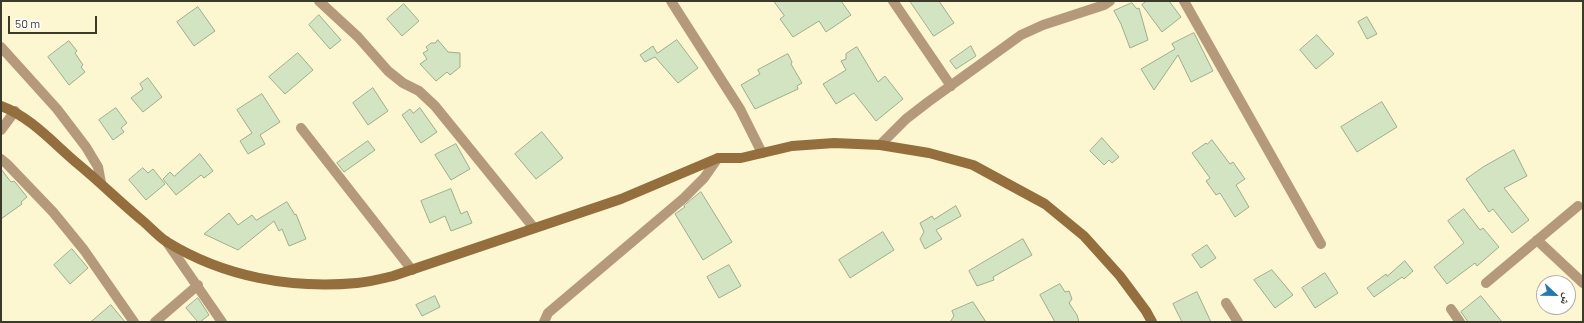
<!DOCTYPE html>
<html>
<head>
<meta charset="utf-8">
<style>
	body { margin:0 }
	#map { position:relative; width:1584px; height:323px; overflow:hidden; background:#fcf6d1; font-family:Barlow,"Noto Naskh Arabic",sans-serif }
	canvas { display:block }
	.frame { position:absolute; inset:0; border:2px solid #3b392a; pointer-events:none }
	.north { position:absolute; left:1536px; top:275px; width:40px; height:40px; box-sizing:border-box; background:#fff; border:1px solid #b1b0aa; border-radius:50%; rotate:112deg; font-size:11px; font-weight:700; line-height:16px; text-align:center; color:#3b392a }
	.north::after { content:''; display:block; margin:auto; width:14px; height:18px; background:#2978aa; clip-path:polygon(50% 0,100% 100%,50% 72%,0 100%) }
	.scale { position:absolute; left:8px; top:16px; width:89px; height:18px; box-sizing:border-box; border:2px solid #3b392a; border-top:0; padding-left:5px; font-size:12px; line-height:14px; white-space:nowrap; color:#3b392a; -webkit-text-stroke:3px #fff; paint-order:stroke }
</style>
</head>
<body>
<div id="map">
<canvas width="1584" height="323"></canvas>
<div class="frame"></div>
<div class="north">ش</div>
<div class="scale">50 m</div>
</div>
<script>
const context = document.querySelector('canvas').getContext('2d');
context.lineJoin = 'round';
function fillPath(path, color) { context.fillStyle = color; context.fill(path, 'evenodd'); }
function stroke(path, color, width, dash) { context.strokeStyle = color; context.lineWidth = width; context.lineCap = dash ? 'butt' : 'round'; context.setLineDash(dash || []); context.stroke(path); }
const building = new Path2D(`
	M774,1h67l10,14 -25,17 -7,-11 -26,16 -13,-18 4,-3z
	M910,1h29l15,22 -20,13z
	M1147,1h22l12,16 -19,15 -20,-27z
	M1132,3l5,6 2,-1 9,32 -18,8 -9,-24 -7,-13z
	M404,4l15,17 -17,15 -15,-17z
	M198,7l17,24 -21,15 -17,-24z
	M319,15l22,25 -11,9 -21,-24z
	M1367,17l10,17 -10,5 -9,-17z
	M1194,33l19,38 -22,11 -13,-27 -24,35 -13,-21 34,-20 -3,-5z
	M1317,35l17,19 -18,15 -16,-19z
	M438,40l10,12 12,1v14l-10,8 -3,-3 -11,9 -16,-17 7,-5 -4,-6 5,-3 -2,-3 5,-4h4z
	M677,40l21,28 -20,15 -23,-26 -10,5 -5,-7 13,-9 4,7z
	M69,41l8,10 -2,2 8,12 -2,2 4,5 -16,13 -21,-28z
	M971,46l5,10 -20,13 -6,-8z
	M857,47l21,35 7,-6 18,23 -27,22 -22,-28 -18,11 -13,-20 23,-14 -5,-9 5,-2v-5z
	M298,53l15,17 -28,24 -16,-17z
	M788,54l4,8 -1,2 11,19 -5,3 1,3 -43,20 -14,-24 19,-11 -2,-4z
	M148,78l14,19 -19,15 -12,-14 12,-9 -3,-5z
	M373,88l15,23 -20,14 -15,-22z
	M262,94l18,28 -20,13 5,9 -17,10 -8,-13 12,-8 -15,-23z
	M1382,102l15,25 -40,25 -16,-25z
	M116,108l11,15 -6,5 3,4 -11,8 -14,-20z
	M420,108l17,24 -16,11 -19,-28 8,-6 3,4z
	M542,132l21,26 -27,21 -21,-25z
	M1102,138l17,19 -7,6 -3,-3 -5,5 -14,-14z
	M1212,140l18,24 3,-2 12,17 -9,6 13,22 -14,10 -15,-24 -4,2 -10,-14 4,-3 -18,-25 14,-10 1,1z
	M368,141l7,9 -31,22 -7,-9z
	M456,144l14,25 -19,11 -16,-25z
	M1514,150l13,26 -23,12 25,32 -17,13 -19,-24 -4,3 -23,-33 17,-12z
	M200,154l13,17 -9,7 -3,-3 -25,20 -13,-16 7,-7 4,4z
	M143,168l5,5 5,-4 12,15 -19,16 -17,-20z
	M1,169l10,13 3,-1 1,1 12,15 -6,5 1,2 -21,15z
	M451,189l10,25 6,-3 5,12 -21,8 -6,-15 -15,7 -9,-22z
	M701,192l31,50 -29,18 -28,-46 10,-7 -1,-1z
	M287,202l8,13 1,-1 10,25 -17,7 -7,-17 -3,2 -5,-10 -36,29 -34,-16 25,-21 9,12 14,-10 4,5z
	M956,206l5,10 -25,14 6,9 -17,10 -5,-10 4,-7 -4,-9 12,-7 2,3z
	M1464,209l16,21 3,-2 16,19 -22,19 -2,-3 -28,21 -13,-17 30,-24 -16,-22z
	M883,232l11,18 -44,28 -11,-18z
	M1023,239l9,16 -39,22 1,3 -17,6 -8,-15z
	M1207,245l9,13 -15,10 -9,-13z
	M72,249l16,19 -18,16 -16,-19z
	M1405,261l8,10 -9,8 -2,-2 -28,20 -7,-9 19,-14 1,2z
	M729,265l12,21 -22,12 -12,-21z
	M1272,270l21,25 -18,13 -21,-28z
	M1325,273l13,20 -23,15 -13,-20z
	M1060,284l5,8 4,-1 3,8 -3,4 8,12 2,7h-24l-15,-27z
	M1197,292l14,30h-29l-9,-18z
	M435,296l5,11 -18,9 -6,-11z
	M1481,296l21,26h-34l-2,-3 -5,-7z
	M198,298l11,17 -9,7h-2l-12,-14z
	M973,302l13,20h-36l4,-6 -2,-5z
	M111,305l14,17h-34z`);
const street = new Path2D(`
	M319,1l39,36 30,34 15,12 16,8 16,15 99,122
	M671,1l69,108 22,44
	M893,1l58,85
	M1184,1l137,243
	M1,47l56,62 29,38 12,20 3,16
	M301,128l111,142
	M1,130l14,-19
	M880,145l26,-26 22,-17 93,-67 22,-10 61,-20 6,-4
	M1,159l6,5 46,48 31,38 50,72
	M1537,240l46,43
	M166,241l56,81
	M1486,283l92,-77
	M1226,303l12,19
	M1451,309l9,13
	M155,322l43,-37
	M544,322l4,-9 136,-115 20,-20 14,-20`);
const secondary = new Path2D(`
	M1,106c30,11 53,38 77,58 23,19 44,40 66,58 8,7 15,15 23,20 57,35 124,47 190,41 12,-1 24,-4 36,-7l228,-77 97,-41h23l51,-12 42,-3 46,2 49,8 44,12 72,39 39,32 36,40 26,35 6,11`);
fillPath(building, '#d3e4c2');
stroke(building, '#9dad8d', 1);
stroke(street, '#b49a7a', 10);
stroke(secondary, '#946e3d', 10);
</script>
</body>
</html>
